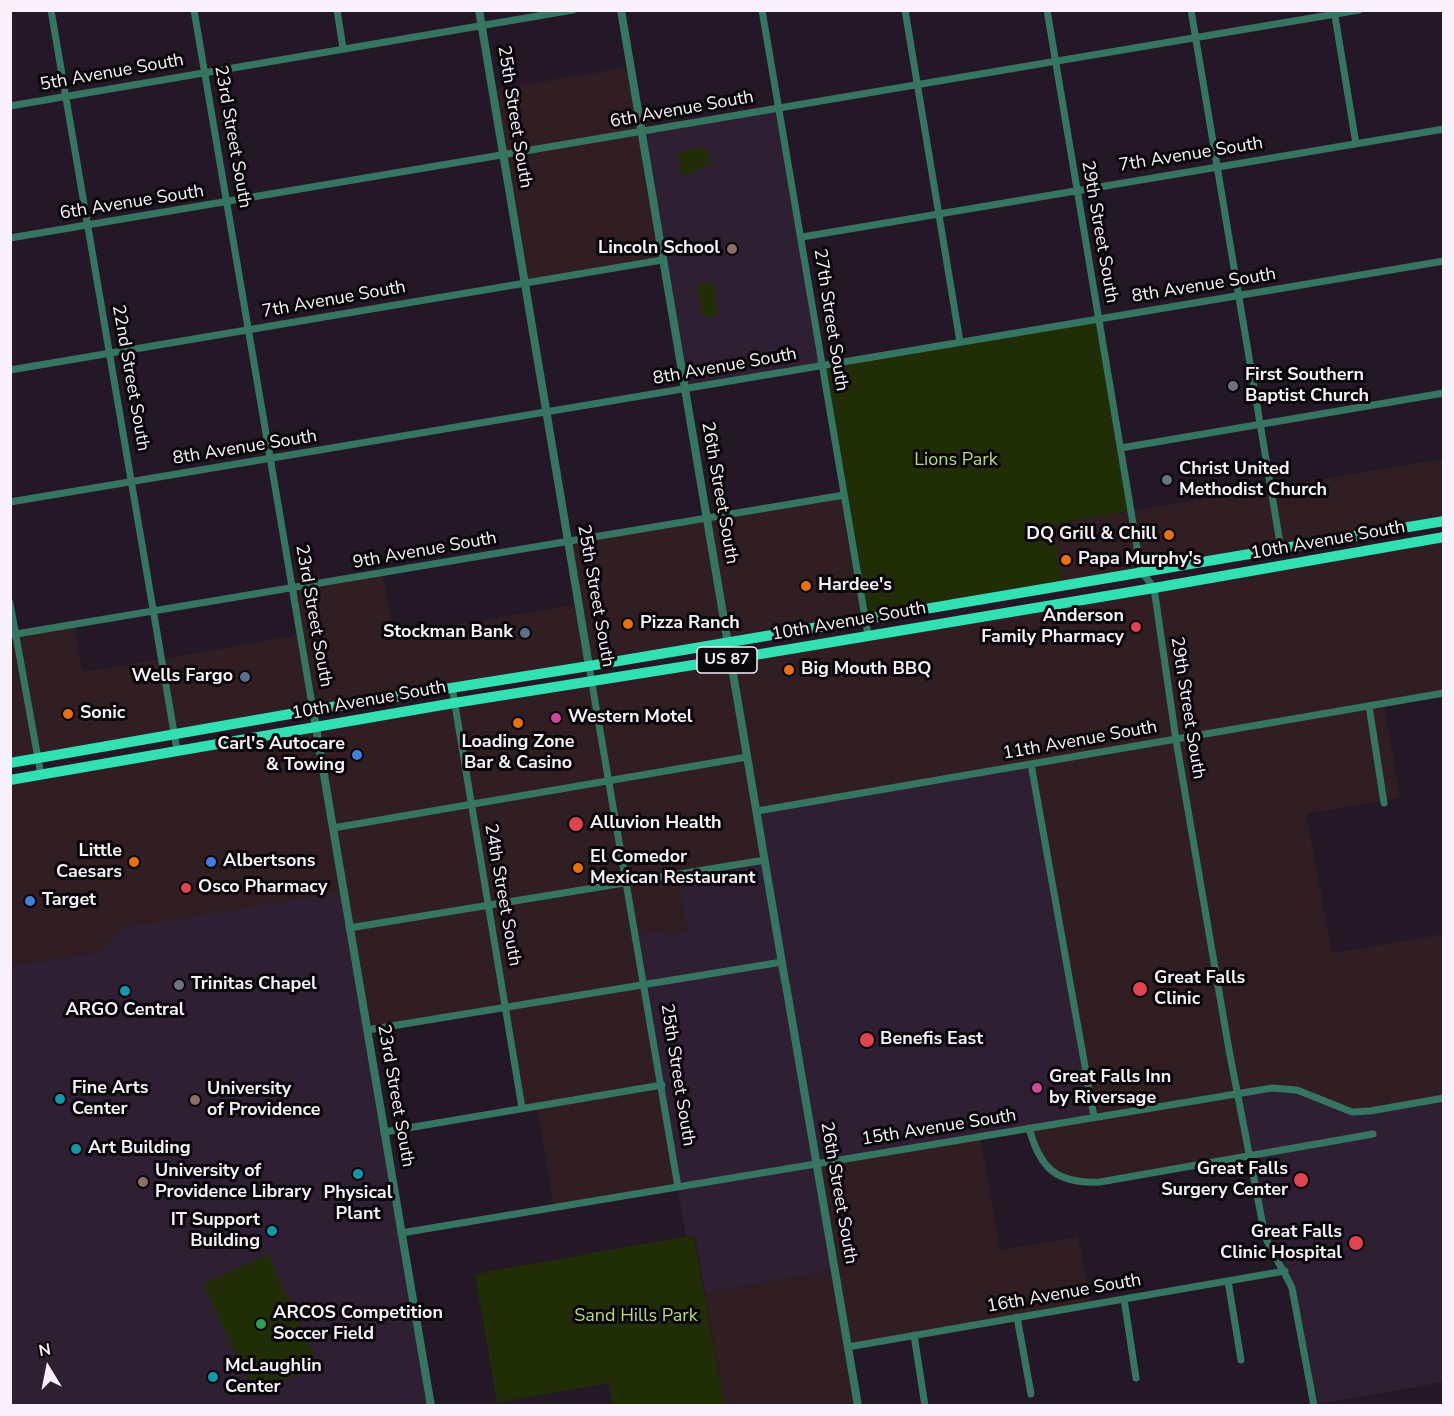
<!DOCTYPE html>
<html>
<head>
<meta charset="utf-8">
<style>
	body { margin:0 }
	#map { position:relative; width:1454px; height:1416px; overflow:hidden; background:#241827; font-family:"Nunito Sans",sans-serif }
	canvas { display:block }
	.frame { position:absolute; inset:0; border:12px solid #f8f0fa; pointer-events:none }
	.north { position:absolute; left:18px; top:1338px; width:60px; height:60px; -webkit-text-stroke:4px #0a060b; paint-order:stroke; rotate:350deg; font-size:16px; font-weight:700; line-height:24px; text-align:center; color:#f8f0fa }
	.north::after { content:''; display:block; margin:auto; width:21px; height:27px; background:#f8f0fa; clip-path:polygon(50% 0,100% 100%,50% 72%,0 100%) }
</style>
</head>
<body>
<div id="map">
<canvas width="1454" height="1416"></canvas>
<div class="frame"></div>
<div class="north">N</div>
</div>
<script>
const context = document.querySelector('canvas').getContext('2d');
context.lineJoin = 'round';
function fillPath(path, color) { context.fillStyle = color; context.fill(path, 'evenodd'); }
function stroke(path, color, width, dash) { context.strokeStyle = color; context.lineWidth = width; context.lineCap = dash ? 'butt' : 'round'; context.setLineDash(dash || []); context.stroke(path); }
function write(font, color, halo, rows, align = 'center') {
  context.font = font + ' "Nunito Sans",sans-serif'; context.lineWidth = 6; context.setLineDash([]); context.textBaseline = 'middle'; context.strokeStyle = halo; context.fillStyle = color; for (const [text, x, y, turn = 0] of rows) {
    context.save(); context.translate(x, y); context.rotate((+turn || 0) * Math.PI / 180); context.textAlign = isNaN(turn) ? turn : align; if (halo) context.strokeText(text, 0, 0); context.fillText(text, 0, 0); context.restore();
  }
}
const commercial = new Path2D(`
	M630,67l32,193 -137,23 -33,-193z
	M1443,459v62l-380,64 -10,-61z
	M844,495l21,124 -854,144v-128l63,-11 8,48 79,-13 127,-22 11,-5 -7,-44 90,-15 12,62 185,-31 -11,-62z
	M1443,537v156l-59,11 16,94 -94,16 26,139 111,-19v164l-193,58 -167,27 -32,-12 -22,-43 -264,-268 -77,72 -23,4 -1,-5 14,256 -124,21 -17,-102 -15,2 -17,-99 -138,21 -244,-102 -23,24 -89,14v-187z
	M980,1136l20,114 78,-13 13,67 -243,43 10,58 -134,1 -19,-113 129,-23 -17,-106z`);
const built = new Path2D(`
	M779,108l43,258 -138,23 -43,-257z
	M1031,764l63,353 -277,47 17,106 -129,23 -10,-57 -9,1 -50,-301 28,-5 2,5 22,-4 -11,-57 88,-15 -8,-49z
	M344,892l88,513 -421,1v-440l89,-14 23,-24z
	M1297,1090l55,22 91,-14v284l-129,23 -22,-117 -21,-37 -33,-158z`);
const green = new Path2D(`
	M701,148l7,3 2,13 -26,12 -5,-7 -1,-17z
	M713,281l5,34 -16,2 -5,-33z
	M1099,319l32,192 -78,13 10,61 -198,34 -43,-253z
	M694,1235l30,170h-111l-5,-22 -111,20 -22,-129z
	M268,1254l51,111 -65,29 -51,-110z`);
const minor = new Path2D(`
	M51,10l126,740
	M194,10l119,700
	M337,10l6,38
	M762,10l106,625
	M905,10l55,332
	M1047,10l94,561 13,17 22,152 53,310 36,186c7,18 19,34 27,52l22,118
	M1191,10l90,539
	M1334,10l22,134
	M10,106l563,-96
	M802,237l642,-108
	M10,238l1349,-228
	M10,370l652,-110
	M1121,448l323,-55
	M10,502l1434,-241
	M10,603l31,172
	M10,635l834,-140
	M589,666l89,521
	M452,687l70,421
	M1369,706l15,97
	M1031,764l63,353
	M757,811l687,-118
	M333,828l414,-71
	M349,928l416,-68
	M367,1030l415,-68
	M1029,1128c11,41 28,56 71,54l273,-48
	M384,1132l278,-47
	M401,1233l871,-145 25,2 55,22 18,-1 74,-13
	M1228,1281l13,79
	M1124,1299l12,79
	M1017,1317l14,77
	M914,1335l11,71
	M848,1347l437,-76`);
const tertiary = new Path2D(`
	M479,10l110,656
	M621,10l164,971
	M313,710l118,696
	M786,985l72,421`);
const trunk = new Path2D(`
	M10,763l303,-53 276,-44 855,-145
	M10,780l444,-77 277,-44 423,-71 290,-51`);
const markers = [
	[732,249,6,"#8d6e63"],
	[1233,386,6,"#6b7280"],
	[1167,480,6,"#6b7280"],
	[1169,535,6,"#e8710a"],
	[1066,560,6,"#e8710a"],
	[806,586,6,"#e8710a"],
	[628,624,6,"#e8710a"],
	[1136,627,6,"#e0444e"],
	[525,633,6,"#5c6f8a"],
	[789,670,6,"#e8710a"],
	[245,677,6,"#5c6f8a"],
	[68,714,6,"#e8710a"],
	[556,718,6,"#d1479c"],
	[518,723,6,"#e8710a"],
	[357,755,6,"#3f7fe0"],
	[576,824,8,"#e0444e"],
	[134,862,6,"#e8710a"],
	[211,862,6,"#3f7fe0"],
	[578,868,6,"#e8710a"],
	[186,888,6,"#e0444e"],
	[30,901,6,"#3f7fe0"],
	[179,985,6,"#6b7280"],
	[1140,989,8,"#e0444e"],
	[125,991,6,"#0f9aa8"],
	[867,1040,8,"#e0444e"],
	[1037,1088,6,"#d1479c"],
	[60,1099,6,"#0f9aa8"],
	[195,1100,6,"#8d6e63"],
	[76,1149,6,"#0f9aa8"],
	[358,1174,6,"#0f9aa8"],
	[1301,1180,8,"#e0444e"],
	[143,1182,6,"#8d6e63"],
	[272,1231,6,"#0f9aa8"],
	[1356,1243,8,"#e0444e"],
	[261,1324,6,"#2e9e5b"],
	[213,1377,6,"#0f9aa8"]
];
const shields = [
	[727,660,60]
];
const shieldNames = [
	["US 87",727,660]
];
const streetNames = [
	["5th Avenue South",112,73,-10],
	["6th Avenue South",682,110,-10],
	["25th Street South",514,117,81],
	["23rd Street South",232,137,80],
	["7th Avenue South",1191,155,-9],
	["6th Avenue South",132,203,-9],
	["29th Street South",1099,232,80],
	["8th Avenue South",1204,286,-9],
	["7th Avenue South",334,300,-10],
	["27th Street South",830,320,81],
	["8th Avenue South",725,367,-10],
	["22nd Street South",130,378,80],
	["8th Avenue South",245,448,-9],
	["26th Street South",719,493,80],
	["10th Avenue South",1328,541,-10],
	["9th Avenue South",425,551,-10],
	["25th Street South",595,596,80],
	["23rd Street South",313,616,80],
	["10th Avenue South",849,622,-10],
	["10th Avenue South",369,701,-10],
	["29th Street South",1187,708,81],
	["11th Avenue South",1080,741,-10],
	["24th Street South",502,895,80],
	["25th Street South",677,1075,81],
	["23rd Street South",395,1096,80],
	["15th Avenue South",939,1128,-9],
	["26th Street South",838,1193,80],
	["16th Avenue South",1064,1294,-10]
];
const poiNames = [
	["Lincoln School",720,249,"right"],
	["First Southern",1245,376],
	["Baptist Church",1245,397],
	["Christ United",1179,470],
	["Methodist Church",1179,491],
	["DQ Grill & Chill",1157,535,"right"],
	["Papa Murphy's",1078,560],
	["Hardee's",818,586],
	["Anderson",1124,617,"right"],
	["Family Pharmacy",1124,638,"right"],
	["Pizza Ranch",640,624],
	["Stockman Bank",513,633,"right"],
	["Big Mouth BBQ",801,670],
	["Wells Fargo",233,677,"right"],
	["Sonic",80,714],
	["Western Motel",568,718],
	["Loading Zone",518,743,"center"],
	["Bar & Casino",518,764,"center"],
	["Carl's Autocare",345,745,"right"],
	["& Towing",345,766,"right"],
	["Alluvion Health",590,824],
	["Little",122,852,"right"],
	["Caesars",122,873,"right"],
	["El Comedor",590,858],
	["Mexican Restaurant",590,879],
	["Albertsons",223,862],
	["Osco Pharmacy",198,888],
	["Target",42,901],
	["Great Falls",1154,979],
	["Clinic",1154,1000],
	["Trinitas Chapel",191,985],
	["ARGO Central",125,1011,"center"],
	["Benefis East",880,1040],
	["Great Falls Inn",1049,1078],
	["by Riversage",1049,1099],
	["Fine Arts",72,1089],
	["Center",72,1110],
	["University",207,1090],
	["of Providence",207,1111],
	["Art Building",88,1149],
	["Great Falls",1288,1170,"right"],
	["Surgery Center",1288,1191,"right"],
	["University of",155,1172],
	["Providence Library",155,1193],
	["Physical",358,1194,"center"],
	["Plant",358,1215,"center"],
	["IT Support",260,1221,"right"],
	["Building",260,1242,"right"],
	["Great Falls",1342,1233,"right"],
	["Clinic Hospital",1342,1254,"right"],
	["ARCOS Competition",273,1314],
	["Soccer Field",273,1335],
	["McLaughlin",225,1367],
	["Center",225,1388]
];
const parkNames = [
	["Lions Park",956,461],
	["Sand Hills Park",636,1317]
];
fillPath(commercial, '#311e23');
fillPath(built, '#2e1f33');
fillPath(green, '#212d07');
stroke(minor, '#367561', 7);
stroke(tertiary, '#367561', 8);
stroke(trunk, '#32e1b3', 10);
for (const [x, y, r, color] of markers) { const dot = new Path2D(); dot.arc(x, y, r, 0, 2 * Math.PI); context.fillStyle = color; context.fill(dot); stroke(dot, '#0a060b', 2); }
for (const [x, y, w] of shields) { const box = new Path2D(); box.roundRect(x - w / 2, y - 13, w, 26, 4.5); context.fillStyle = '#0a060b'; context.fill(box); stroke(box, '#f8f0fa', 1.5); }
write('bold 16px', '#f8f0fa', null, shieldNames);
write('18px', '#f8f0fa', '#0a060b', streetNames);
write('bold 18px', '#f8f0fa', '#0a060b', poiNames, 'left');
write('18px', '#badc78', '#0a060b', parkNames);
</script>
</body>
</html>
